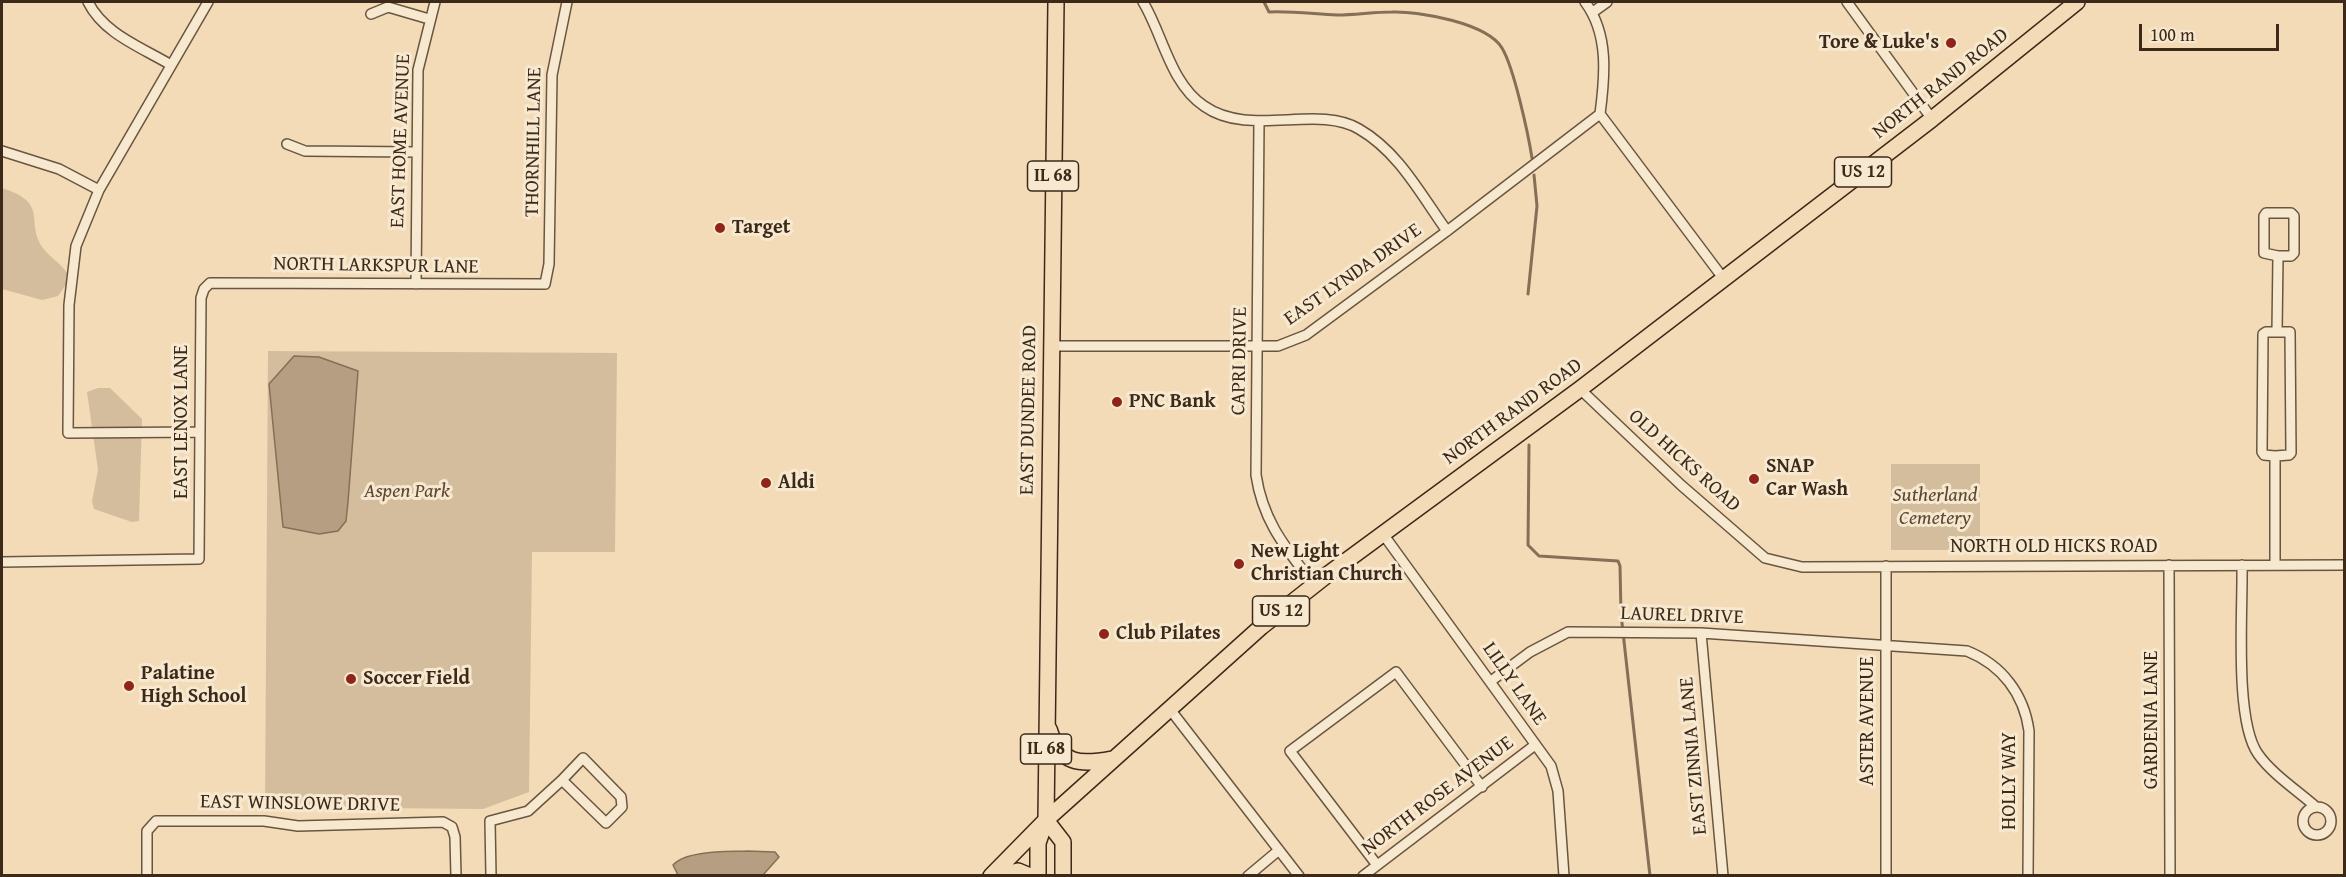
<!DOCTYPE html>
<html>
<head>
<meta charset="utf-8">
<style>
	body { margin:0 }
	#map { position:relative; width:2346px; height:877px; overflow:hidden; background:#f3dbb7; font-family:"Gentium Book Plus",serif }
	canvas { display:block }
	.frame { position:absolute; inset:0; border:3px solid #3d2919; pointer-events:none }
	.scale { position:absolute; left:2139px; top:24px; width:140px; height:27px; box-sizing:border-box; border:3px solid #3d2919; border-top:0; padding-left:8px; font-size:18px; line-height:21px; white-space:nowrap; color:#3d2919; -webkit-text-stroke:4px #f7e8d0; paint-order:stroke }
</style>
</head>
<body>
<div id="map">
<canvas width="2346" height="877"></canvas>
<div class="frame"></div>
<div class="scale">100 m</div>
</div>
<script>
const context = document.querySelector('canvas').getContext('2d');
context.lineJoin = 'round';
function fillPath(path, color) { context.fillStyle = color; context.fill(path, 'evenodd'); }
function stroke(path, color, width, dash) { context.strokeStyle = color; context.lineWidth = width; context.lineCap = dash ? 'butt' : 'round'; context.setLineDash(dash || []); context.stroke(path); }
function write(font, color, halo, rows, align = 'center') {
  context.font = font + ' "Gentium Book Plus",serif'; context.lineWidth = 6; context.setLineDash([]); context.textBaseline = 'middle'; context.strokeStyle = halo; context.fillStyle = color; for (const [text, x, y, turn = 0] of rows) {
    context.save(); context.translate(x, y); context.rotate((+turn || 0) * Math.PI / 180); context.textAlign = isNaN(turn) ? turn : align; if (halo) context.strokeText(text, 0, 0); context.fillText(text, 0, 0); context.restore();
  }
}
const green = new Path2D(`
	M2,188c49,16 22,33 41,60 8,11 23,18 27,31l-12,17 -16,4 -40,-11z
	M268,351l349,2 -2,199h-83l-3,240 -46,17 -218,-2z
	M98,388h12l32,31 -3,102 -7,1 -38,-13 -2,-8 6,-31 -11,-78z
	M1891,464h89v86h-89z`);
const water = new Path2D(`
	M294,356l25,1 39,14 -10,131 -2,19 -8,10 -19,3 -36,-7 -14,-143z
	M747,851l28,1 4,5 -16,18h-85l-5,-10c13,-15 55,-13 74,-14z`);
const stream = new Path2D(`
	M1264,2l5,10c23,-1 45,2 68,3 18,0 37,-3 55,-3 27,-1 95,11 110,36 12,20 26,85 30,110
	M1528,294l9,-88 -3,-31
	M1529,445l-1,100 11,11 79,5 2,5 1,48 29,262`);
const minor = new Path2D(`
	M88,2c16,32 53,45 83,63
	M1143,2c20,33 27,81 61,104 45,32 113,-2 155,23 40,23 62,66 88,102
	M1585,2c24,32 20,74 15,112
	M1847,2l85,117
	M1593,12l14,-10
	M371,14l17,-7 41,12
	M1600,114l123,164
	M1259,122l-3,353c7,47 30,73 58,110
	M287,144l18,7 111,1
	M2,151l57,18 40,21
	M416,284l2,-214 17,-68
	M2277,332l1,-76 -14,-3v-37l2,-3h25l3,3v37l-3,3h-13
	M1050,346h228l28,-11 141,-104 153,-117
	M1580,389l101,96 84,73 37,9 542,-2
	M200,432l-132,1 1,-128 7,-59 23,-56 109,-188
	M1383,534l168,232 7,25 6,85
	M2,562l197,-3 2,-261 3,-9 6,-6 335,1 4,-20 3,-189 15,-73
	M2169,565l1,311
	M2242,565c1,45 -8,155 16,189 14,20 40,37 58,53
	M2275,565v-109l-11,-1 -2,-3 1,-118 3,-2h24l1,121 -2,2 -14,1
	M1886,566v310
	M1701,633l22,243
	M1491,681l39,-29 38,-20 133,1 266,18c35,14 57,43 62,80l-1,145
	M1169,708l130,168
	M2303 821a14 14 0 1 1 28 0a14 14 0 1 1-28 0Z
	M1377,865l-87,-114 106,-79 86,115
	M147,876v-45l9,-10h108l34,5 145,-4 9,5 3,10 1,39
	M491,876l-1,-55 38,-10 34,-31 44,43 16,-16 -1,-10 -38,-39 -21,22
	M1248,876l31,-26
	M1363,876l172,-131`);
const primary = new Path2D(`
	M1049,729c11,36 31,36 63,30
	M1046,820l17,22v34
	M991,876l55,-56 215,-193 66,-52 253,-186 352,-270 145,-117
	M998,876l20,-5 12,5
	M1038,876v-33l8,-23 10,-818`);
const markers = [
	[1951,43,6,"#8f2418"],
	[720,228,6,"#8f2418"],
	[1117,402,6,"#8f2418"],
	[1754,479,6,"#8f2418"],
	[766,483,6,"#8f2418"],
	[1239,564,6,"#8f2418"],
	[1104,634,6,"#8f2418"],
	[351,679,6,"#8f2418"],
	[129,686,6,"#8f2418"]
];
const shields = [
	[1863,172,57],
	[1053,176,51],
	[1281,611,57],
	[1046,749,51]
];
const shieldNames = [
	["US 12",1863,172],
	["IL 68",1053,176],
	["US 12",1281,611],
	["IL 68",1046,749]
];
const poiNames = [
	["Tore & Luke's",1939,43,"right"],
	["Target",732,228],
	["PNC Bank",1129,402],
	["SNAP",1766,467],
	["Car Wash",1766,490],
	["Aldi",778,483],
	["New Light",1251,552],
	["Christian Church",1251,575],
	["Club Pilates",1116,634],
	["Palatine",141,674],
	["High School",141,697],
	["Soccer Field",363,679]
];
const streetNames = [
	["NORTH RAND ROAD",1941,84,-38],
	["EAST HOME AVENUE",401,141,-88],
	["THORNHILL LANE",534,142,-89],
	["NORTH LARKSPUR LANE",376,266,1],
	["EAST LYNDA DRIVE",1353,275,-35],
	["CAPRI DRIVE",1240,361,-89],
	["EAST DUNDEE ROAD",1029,410,-89],
	["NORTH RAND ROAD",1513,412,-36],
	["EAST LENOX LANE",182,422,-90],
	["OLD HICKS ROAD",1684,461,42],
	["NORTH OLD HICKS ROAD",2054,547],
	["LAUREL DRIVE",1682,616,2],
	["LILLY LANE",1514,684,55],
	["GARDENIA LANE",2152,720,-90],
	["ASTER AVENUE",1868,721,-90],
	["EAST ZINNIA LANE",1694,756,-95],
	["HOLLY WAY",2010,781,-90],
	["NORTH ROSE AVENUE",1438,796,-37],
	["EAST WINSLOWE DRIVE",300,804,1]
];
const parkNames = [
	["Aspen Park",407,492],
	["Sutherland",1935,496],
	["Cemetery",1935,519]
];
fillPath(green, '#d4bd9c');
fillPath(water, '#b59e81');
stroke(water, '#856f57', 1.5);
stroke(stream, '#856f57', 3);
stroke(minor, '#6a5640', 12);
stroke(primary, '#3d2919', 18);
stroke(minor, '#f7e8d0', 9);
stroke(primary, '#f3dbb7', 15);
for (const [x, y, r, color] of markers) { const dot = new Path2D(); dot.arc(x, y, r, 0, 2 * Math.PI); context.fillStyle = color; context.fill(dot); stroke(dot, '#f7e8d0', 2); }
for (const [x, y, w] of shields) { const box = new Path2D(); box.roundRect(x - w / 2, y - 15, w, 30, 4.5); context.fillStyle = '#f7e8d0'; context.fill(box); stroke(box, '#3d2919', 1.5); }
write('bold 18px', '#3d2919', null, shieldNames);
write('bold 20px', '#3d2919', '#f7e8d0', poiNames, 'left');
write('20px', '#3d2919', '#f7e8d0', streetNames);
write('italic 20px', '#5b4733', '#f7e8d0', parkNames);
</script>
</body>
</html>
